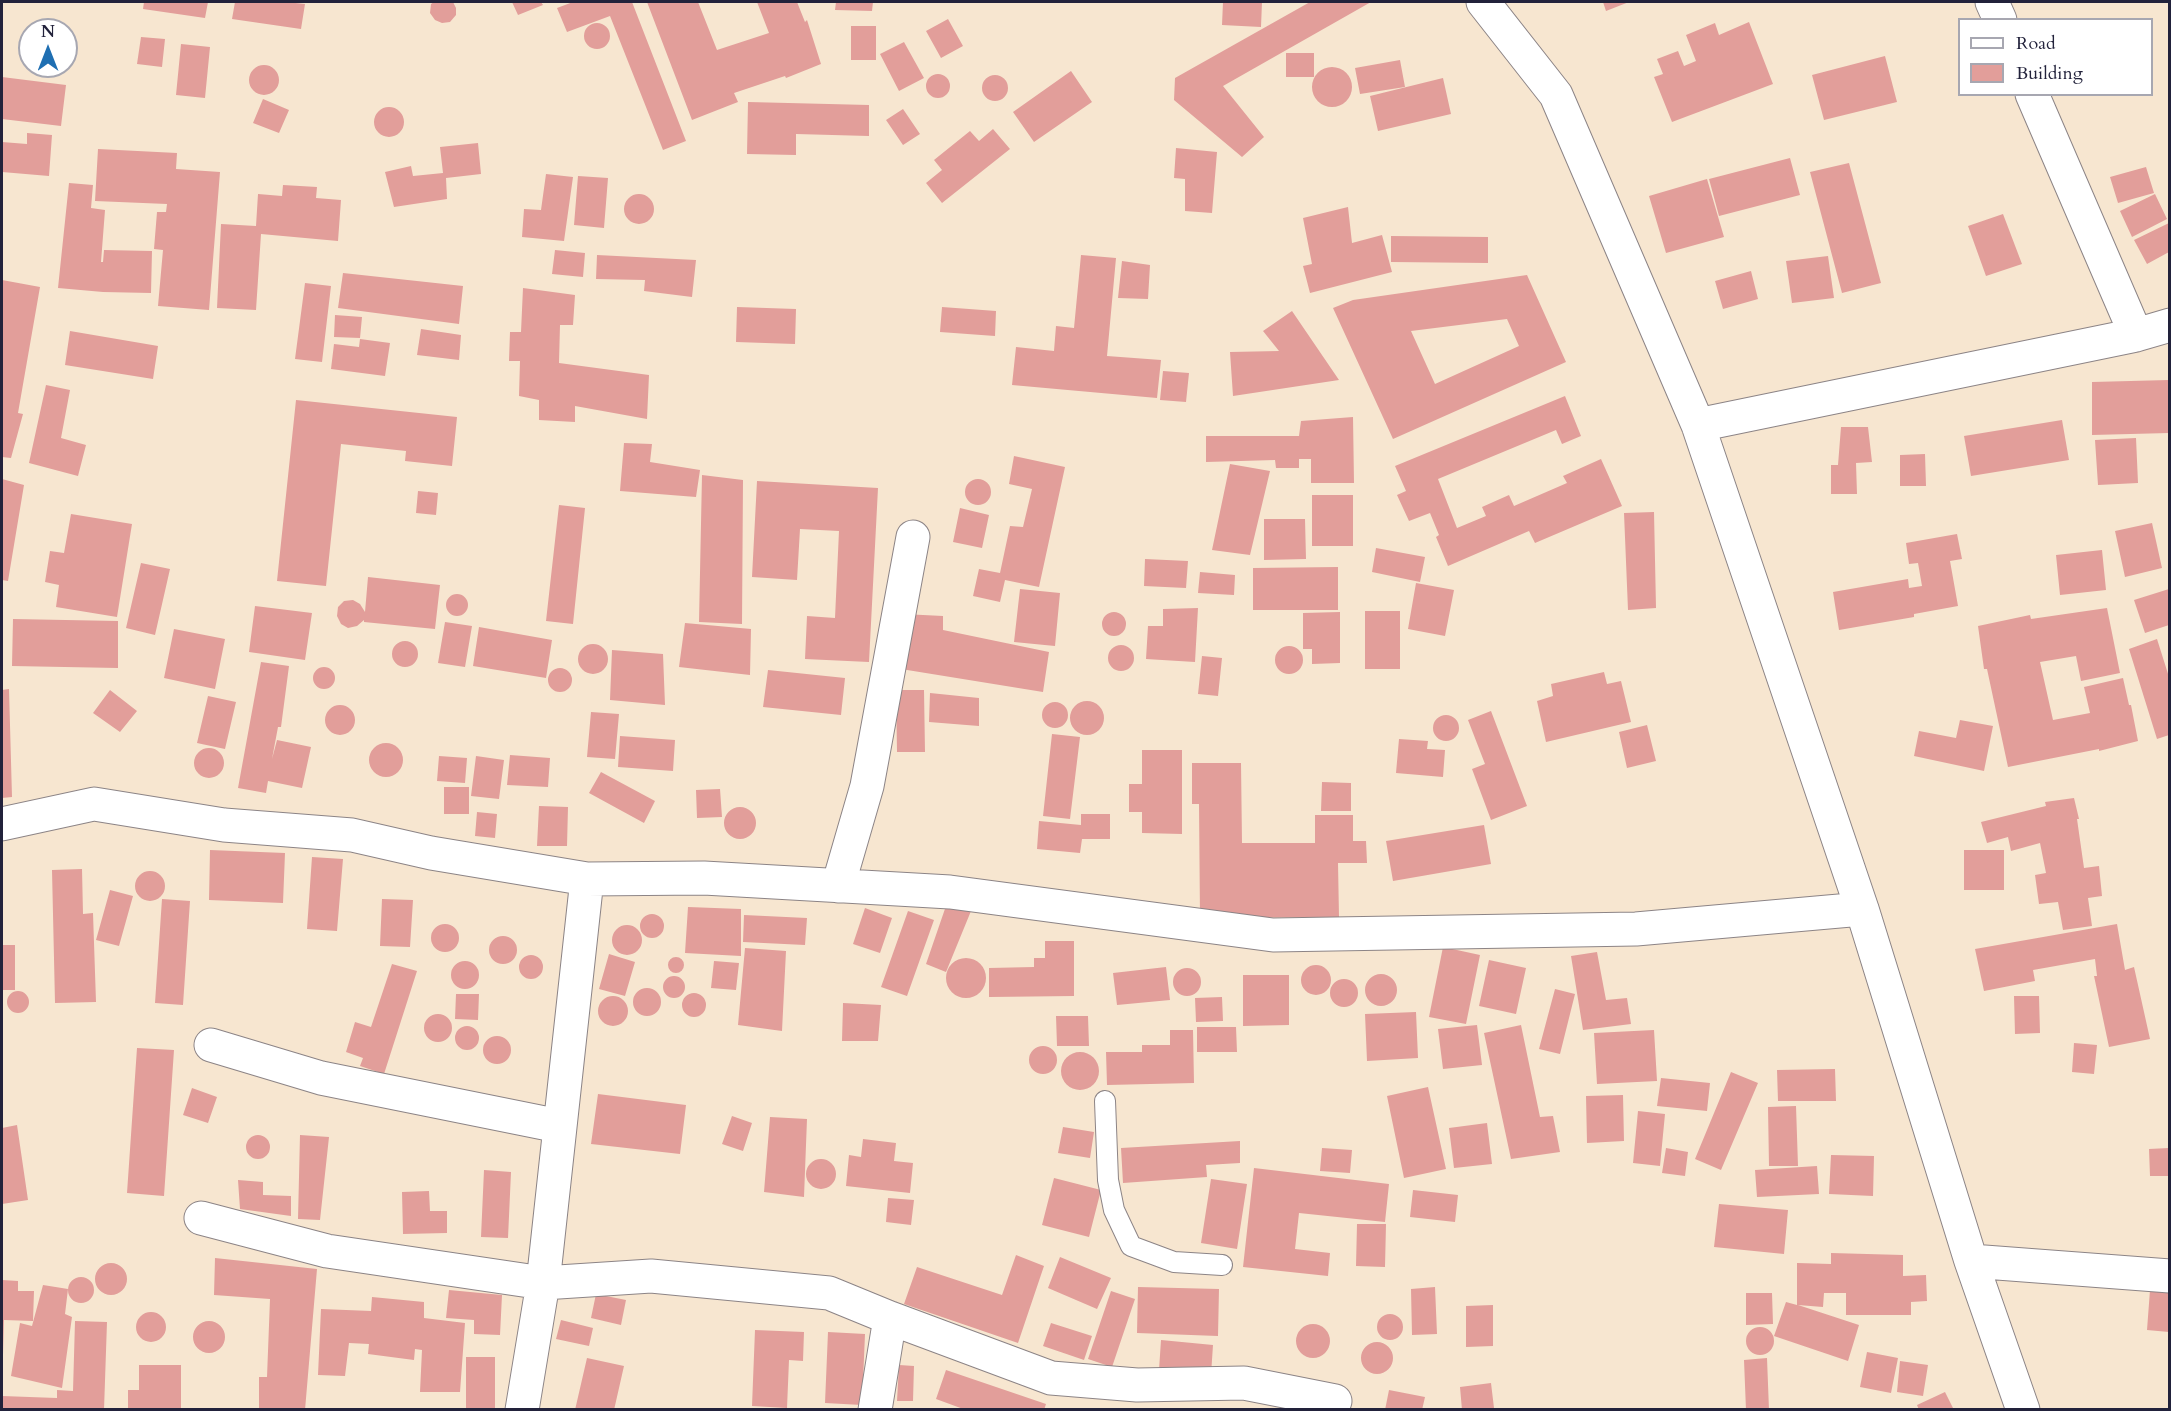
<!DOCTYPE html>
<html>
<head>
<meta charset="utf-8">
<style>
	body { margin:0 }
	#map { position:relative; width:2171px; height:1411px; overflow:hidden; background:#f7e6d0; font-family:Cardo,serif }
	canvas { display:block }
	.frame { position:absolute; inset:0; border:3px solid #22223b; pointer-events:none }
	.legend { position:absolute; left:1958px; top:18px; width:195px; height:78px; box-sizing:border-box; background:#fff; border:2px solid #a7a7b1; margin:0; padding:8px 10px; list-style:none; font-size:18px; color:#22223b }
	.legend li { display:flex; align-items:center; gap:12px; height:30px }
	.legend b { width:30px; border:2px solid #a7a7b1 }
	.north { position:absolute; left:18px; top:18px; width:60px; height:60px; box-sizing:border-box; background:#fff; border:2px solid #a7a7b1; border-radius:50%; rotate:0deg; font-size:16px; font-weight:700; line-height:24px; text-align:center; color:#22223b }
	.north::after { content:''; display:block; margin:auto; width:21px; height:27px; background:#1f6fb2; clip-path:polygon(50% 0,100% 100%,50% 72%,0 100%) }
</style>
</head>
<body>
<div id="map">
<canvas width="2171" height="1411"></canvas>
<div class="frame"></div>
<ul class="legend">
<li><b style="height:8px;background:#fff"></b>Road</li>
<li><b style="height:16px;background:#e29e9a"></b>Building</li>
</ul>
<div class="north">N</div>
</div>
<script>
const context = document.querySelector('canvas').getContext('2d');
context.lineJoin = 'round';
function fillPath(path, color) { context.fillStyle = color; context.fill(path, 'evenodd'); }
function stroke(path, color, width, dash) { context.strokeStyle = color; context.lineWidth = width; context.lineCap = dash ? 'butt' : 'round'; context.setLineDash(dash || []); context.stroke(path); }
const building = new Path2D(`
	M144,2h64l-3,16 -62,-9z
	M235,2h51l19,2 -4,25 -69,-10z
	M434,2h19l3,6v7l-6,7 -8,1 -7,-3 -5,-7 1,-9z
	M512,2h29l2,3 -25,10z
	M573,2h59l54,139 -23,9 -53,-134 -43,16 -10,-24z
	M647,2h51l19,48 52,-17 -12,-31h40l8,20 2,-2 14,44 -35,14 -1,-2 -51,17 4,9 -46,18z
	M836,2h37l-1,9 -37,-1z
	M1223,2h39l-1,25 -39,-2z
	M1310,2h61l-148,84 41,51 -22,20 -68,-57 1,-22z
	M1603,2h26l-23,9z
	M948,19l15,27 -22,12 -15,-27z
	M1749,22l24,62 -101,38 -18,-45 9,-3 -6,-15 21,-8 6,15 12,-5 -10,-26 29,-12 4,12z
	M584 36a13 13 0 1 1 26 0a13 13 0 1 1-26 0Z
	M851,26h25v34h-25z
	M141,37l24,2 -3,28 -25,-3z
	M904,42l20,36 -25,13 -19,-37z
	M181,44l29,3 -5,51 -29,-3z
	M1286,53h28v24h-28z
	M1885,56l12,46 -73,18 -12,-45z
	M1400,60l5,27 -45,7 -5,-26z
	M249 80a15 15 0 1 1 30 0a15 15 0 1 1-30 0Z
	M1312 87a20 20 0 1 1 40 0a20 20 0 1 1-40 0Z
	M1071,71l21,31 -58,40 -21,-30z
	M926 86a12 12 0 1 1 24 0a12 12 0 1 1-24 0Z
	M982 88a13 13 0 1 1 26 0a13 13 0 1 1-26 0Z
	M2,77l64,8 -5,41 -59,-7z
	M1443,78l8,36 -73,17 -8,-35z
	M263,99l26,11 -10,23 -26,-10z
	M748,102l121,3v31l-73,-2v21l-49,-1z
	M374 122a15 15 0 1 1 30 0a15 15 0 1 1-30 0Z
	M903,109l17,25 -17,11 -17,-25z
	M993,129l17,20 -68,54 -16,-20 16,-13 -8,-10 36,-29 9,10z
	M27,133l25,2 -3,41 -47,-4v-30l25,2z
	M478,143l3,31 -35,4 1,21 -53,8 -9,-35 26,-6 2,10 30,-3 -3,-26z
	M1176,148l41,4 -5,61 -27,-2v-32l-11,-1z
	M98,149l79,4 -1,16 44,3 -11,138 -51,-4 5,-56 -9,-1 3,-37h9l1,-8 -72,-3z
	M1790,158l10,37 -81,21 -10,-37z
	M1849,163l32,120 -39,10 -32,-121z
	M2146,167l8,26 -36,10 -8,-26z
	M546,174l27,3 -9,64 -42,-4 2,-28 17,1z
	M578,176l30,2 -4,50 -30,-3z
	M1707,179l17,58 -58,16 -17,-57z
	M69,183l24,2 -2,23 14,2 -4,52h2l1,-12 48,1 -1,42 -48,-1 -45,-4z
	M283,185l34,2 -1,11 25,2 -3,41 -77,-7 -5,76 -39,-2 4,-84 35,2 2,-32 24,2z
	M624 209a15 15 0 1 1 30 0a15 15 0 1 1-30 0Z
	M2155,194l12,25 -35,18 -12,-26z
	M1348,207l4,36 30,-8 10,37 -82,21 -7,-27 9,-2 -9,-46z
	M2003,214l19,50 -36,12 -18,-50z
	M2169,223v29l-22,12 -13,-24z
	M1391,236l97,1v26l-97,-1z
	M555,250l30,3 -2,24 -31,-3z
	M597,255l99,5 -4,37 -48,-6 1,-11 -49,-1z
	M1081,255l35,3 -9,98 54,4 -4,38 -145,-13 4,-38 38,4 2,-25 18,2z
	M1828,256l6,42 -42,5 -6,-42z
	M1122,261l28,4 -2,34 -30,-1z
	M1751,271l7,28 -35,10 -8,-28z
	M343,273l120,13 -4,38 -121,-16z
	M1527,275l39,87 -173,77 -60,-131 20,-8zM1507,319l12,27 -84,38 -24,-53z
	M2,280l38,7 -22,126 5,1 -12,44 -9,-1z
	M305,283l26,3 -9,76 -27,-3z
	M523,288l52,7 -2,30h-13l-1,38 90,12 -2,44 -72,-13v16l-36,-2v-20l-20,-4 1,-35h-11l1,-29h11z
	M737,307l59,2 -1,35 -59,-2z
	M942,307l54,4 -1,25 -55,-4z
	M1292,311l47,69 -106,16 -3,-44 49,-1 -16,-20z
	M335,315l27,2 -2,21 -26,-1z
	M421,329l40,6 -2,25 -42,-5z
	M70,331l88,15 -5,33 -88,-14z
	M360,339l30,4 -5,33 -54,-7 3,-25 25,3z
	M1163,371l26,2 -3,29 -26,-2z
	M2169,380v53l-77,2v-53z
	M46,385l24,5 -9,48 25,7 -8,31 -49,-13z
	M1565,396l16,40 -19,8 -6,-14 -118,49 19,49 29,-12 -4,-9 27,-12 5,11 53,-23 -4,-7 38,-17 21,47 -87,37 -6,-12 -81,35 -12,-29 3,-2 -9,-22 -21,8 -12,-26 9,-4 -11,-25z
	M296,400l161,17 -5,49 -47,-5 1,-10 -65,-7 -15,142 -49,-5z
	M1353,417l1,66h-43v-24h-12v9h-23l-1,-8 -69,2v-26h93l2,-15z
	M2062,420l7,40 -98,16 -7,-40z
	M1841,427h27l4,35 -16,1 1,31h-26v-29h7z
	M2136,438l2,45 -40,2 -3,-45z
	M624,443l28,1 -2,18 50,8 -4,27 -76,-6z
	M1925,454l1,32h-26v-31z
	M1014,456l51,11 -26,120 -34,-7 -5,22 -27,-6 6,-27 21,4 10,-47 13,1 9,-38 -23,-5z
	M1230,464l40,7 -20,84 -38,-5z
	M702,475l41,5 -1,144 -43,-2z
	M2,479l22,6 -16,96 -6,-1z
	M965 492a13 13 0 1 1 26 0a13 13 0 1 1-26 0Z
	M757,481l121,7 -9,174 -64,-3 2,-43 28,2 4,-87 -39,-2 -3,51 -45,-3z
	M418,491l20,2 -2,22 -20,-2z
	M1312,495h41v51h-41z
	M559,505l26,3 -12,116 -27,-3z
	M960,508l29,7 -7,33 -29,-6z
	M1654,512l2,96 -28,2 -4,-97z
	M71,514l61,10 -15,93 -61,-10 3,-22 -14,-3 5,-31 14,2z
	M1264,519h41l1,40 -42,1z
	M2152,523l10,45 -37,9 -10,-46z
	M1957,534l5,25 -12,2 8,45 -44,8v3l-75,13 -6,-38 75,-13 1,9 13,-2 -4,-23 -9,1 -3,-21z
	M1376,548l49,9 -5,25 -48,-10z
	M2102,550l4,40 -46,5 -4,-40z
	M1145,559l43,2 -2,27 -42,-2z
	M141,563l29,6 -15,66 -29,-7z
	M1338,567v43h-85v-42z
	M1200,572l35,3 -1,20 -36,-2z
	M368,577l72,8 -5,44 -71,-7v-2l-7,6 -9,2 -7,-4 -4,-8 1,-9 6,-6 9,-1 7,4 5,8z
	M1416,583l38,7 -9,46 -37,-7z
	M1020,589l40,4 -5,53 -41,-4z
	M2169,589v36l-24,8 -11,-33z
	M446 605a11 11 0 1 1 22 0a11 11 0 1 1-22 0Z
	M255,606l57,7 -7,47 -56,-8z
	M1198,608l-3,54 -49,-3 2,-33h15v-17z
	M2107,608l13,65 -39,8 -5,-25 -36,6 13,58 37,-7 -6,-26 39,-9 6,27h2l7,36 -39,10v-2l-91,18 -21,-98h-3l-6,-43 52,-11 1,4z
	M1365,611h35v58h-35z
	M1340,612v51l-28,1v-15h-9v-36z
	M1102 624a12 12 0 1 1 24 0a12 12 0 1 1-24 0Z
	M903,614l40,2v14l106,22 -6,40 -142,-23z
	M13,619l105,2v47l-106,-2z
	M445,622l27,4 -7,41 -27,-4z
	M685,623l66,6 -1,46 -71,-8z
	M479,627l73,13 -6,38 -73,-12z
	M174,629l51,10 -10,50 -51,-11z
	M2157,639l12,38v58l-12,4 -28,-90z
	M392 654a13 13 0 1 1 26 0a13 13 0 1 1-26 0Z
	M578 659a15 15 0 1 1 30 0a15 15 0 1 1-30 0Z
	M1108 658a13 13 0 1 1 26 0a13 13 0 1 1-26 0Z
	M1275 660a14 14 0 1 1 28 0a14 14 0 1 1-28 0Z
	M612,650l51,4 2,51 -55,-5z
	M1202,656l20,2 -4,38 -20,-2z
	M261,662l28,4 -8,61h-3l-6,32 5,-19 34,7 -9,41 -34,-7 -2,12 -28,-5z
	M313 678a11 11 0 1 1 22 0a11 11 0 1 1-22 0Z
	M548 680a12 12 0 1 1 24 0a12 12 0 1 1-24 0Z
	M768,670l77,8 -4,37 -78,-8z
	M1604,672l3,12 14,-3 10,41 -85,20 -9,-41 16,-5 -2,-12z
	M9,689l3,108 -10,1v-108z
	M110,690l27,21 -17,21 -27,-19z
	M896,690h28l1,62h-28z
	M930,693l49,5v28l-50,-4z
	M208,696l28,6 -11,47 -28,-6z
	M1070 718a17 17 0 1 1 34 0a17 17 0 1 1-34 0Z
	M1042 715a13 13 0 1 1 26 0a13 13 0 1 1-26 0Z
	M325 720a15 15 0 1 1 30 0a15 15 0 1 1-30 0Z
	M1491,711l36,95 -36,14 -19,-51 13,-5 -17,-44z
	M591,712l28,2 -4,45 -28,-2z
	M1433 728a13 13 0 1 1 26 0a13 13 0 1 1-26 0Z
	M1960,720l33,6 -9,45 -70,-15 5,-25 37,7z
	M1647,725l9,36 -29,7 -8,-36z
	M1052,734l28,3 -10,82 -27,-3z
	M620,736l55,4 -2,31 -55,-4z
	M1399,739l29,2 -1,8 18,1 -2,27 -47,-4z
	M369 760a17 17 0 1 1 34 0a17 17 0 1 1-34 0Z
	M194 763a15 15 0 1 1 30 0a15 15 0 1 1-30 0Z
	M1142,750h40v84l-40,-1v-21h-13v-28h13z
	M510,755l40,3 -2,29 -41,-2z
	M439,756l28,2 -2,25 -28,-2z
	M476,756l28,4 -5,39 -28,-3z
	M1192,763h49l1,80h73v-28h38v26h13l1,22h-29l1,54 -139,1 -1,-114h-7z
	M601,772l54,29 -11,22 -55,-30z
	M1322,782l29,1v28h-30z
	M444,787h25v27h-25z
	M720,789l2,28 -25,1 -1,-28z
	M2074,798l5,21h-2l7,49 15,-2 3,30 -14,2 4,28 -29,4 -5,-28 -19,2 -4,-29 11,-2 -6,-30 -29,8 -3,-14 -21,6 -6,-21 65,-16 -1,-4z
	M539,806l29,1 -1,39h-30z
	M724 823a16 16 0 1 1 32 0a16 16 0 1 1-32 0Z
	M477,812l20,2 -2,24 -20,-2z
	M1081,814h29v25h-28l-2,14 -43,-4 2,-28 42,4z
	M1484,825l7,39 -98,17 -7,-40z
	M210,850l75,3 -2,50 -74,-3z
	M1964,850h40v40h-40z
	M312,857l31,2 -6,72 -30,-2z
	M82,869l1,45 10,-1 3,89 -41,1 -3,-133z
	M135 886a15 15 0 1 1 30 0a15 15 0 1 1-30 0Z
	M110,890l23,6 -14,50 -23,-6z
	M162,899l28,2 -7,104 -28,-2z
	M382,899l31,1 -3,47 -30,-1z
	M947,903l24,8 -25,61 -20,-8z
	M688,907l53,2v47l-56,-3z
	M865,908l27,10 -12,35 -27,-9z
	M908,911l26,9 -27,76 -26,-9z
	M640 926a12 12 0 1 1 24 0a12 12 0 1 1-24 0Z
	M744,915l63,3 -2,27 -62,-3z
	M2117,924l8,46 9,-3 16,72 -41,8 -15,-71h3l-2,-17 -62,11 2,11 -51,10 -9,-42z
	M431 938a14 14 0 1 1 28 0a14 14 0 1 1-28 0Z
	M612 940a15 15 0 1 1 30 0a15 15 0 1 1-30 0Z
	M489 950a14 14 0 1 1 28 0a14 14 0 1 1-28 0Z
	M1045,941h29v55l-85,1v-29l45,-1v-9h11z
	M2,945h13v45h-13z
	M1443,947l37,8 -14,69 -37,-7z
	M745,948l41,3 -4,80 -44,-6z
	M1597,952l9,48 21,-2 4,26 -48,6 -12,-74z
	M609,954l26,8 -10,34 -26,-7z
	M519 967a12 12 0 1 1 24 0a12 12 0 1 1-24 0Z
	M668 965a8 8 0 1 1 16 0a8 8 0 1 1-16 0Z
	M946 978a20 20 0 1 1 40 0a20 20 0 1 1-40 0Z
	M1489,960l37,8 -10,46 -37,-8z
	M714,961l25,2 -3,27 -25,-2z
	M451 975a14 14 0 1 1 28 0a14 14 0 1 1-28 0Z
	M392,964l25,7 -33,103 -24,-8 3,-8 -17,-6 9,-30 16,5z
	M1301 980a15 15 0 1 1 30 0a15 15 0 1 1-30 0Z
	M1166,967l4,33 -53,5 -4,-32z
	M1173 982a14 14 0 1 1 28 0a14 14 0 1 1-28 0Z
	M1365 990a16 16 0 1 1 32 0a16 16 0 1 1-32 0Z
	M1243,975h46v50l-46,1z
	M663 987a11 11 0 1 1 22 0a11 11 0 1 1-22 0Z
	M1330 993a14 14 0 1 1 28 0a14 14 0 1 1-28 0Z
	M633 1002a14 14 0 1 1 28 0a14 14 0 1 1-28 0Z
	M1555,989l20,5 -15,60 -21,-5z
	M7 1002a11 11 0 1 1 22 0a11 11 0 1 1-22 0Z
	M682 1005a12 12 0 1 1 24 0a12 12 0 1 1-24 0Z
	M456,994h23l-1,26 -23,-1z
	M598 1011a15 15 0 1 1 30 0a15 15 0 1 1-30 0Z
	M2014,996h25l1,37 -25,1z
	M1222,997l1,24 -27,1 -1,-24z
	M843,1003l38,2 -3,36h-36z
	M1416,1012l2,46 -51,3 -2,-47z
	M424 1028a14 14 0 1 1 28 0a14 14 0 1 1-28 0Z
	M1056,1016h32l1,30h-32z
	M1477,1025l5,40 -39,4 -5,-40z
	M1521,1025l19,92 13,-1 7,36 -49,7 -27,-126z
	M455 1038a12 12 0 1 1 24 0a12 12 0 1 1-24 0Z
	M1197,1027h39l1,25h-40z
	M1170,1030h23l1,53 -87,2 -1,-33h36v-7h28z
	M1654,1030l3,51 -60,3 -3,-51z
	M483 1050a14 14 0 1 1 28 0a14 14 0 1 1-28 0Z
	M2074,1043l23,2 -3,29 -22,-2z
	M1029 1060a14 14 0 1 1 28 0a14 14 0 1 1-28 0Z
	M137,1048l37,2 -10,146 -37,-3z
	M1061 1071a19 19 0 1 1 38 0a19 19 0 1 1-38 0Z
	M1835,1069l1,32h-58l-1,-31z
	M1731,1072l27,11 -37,87 -26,-11z
	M1661,1078l49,5 -3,28 -50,-5z
	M1428,1087l18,82 -42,9 -17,-82z
	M192,1088l25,9 -9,26 -25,-8z
	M598,1094l88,11 -6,49 -89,-10z
	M1623,1095l1,46 -37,2 -1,-47z
	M1796,1106l2,60h-29l-1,-59z
	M1638,1111l27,3 -5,52 -27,-3z
	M732,1116l20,7 -9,28 -21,-7z
	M770,1117l37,2 -3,78 -40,-5z
	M1487,1123l5,41 -38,4 -5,-40z
	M17,1125l11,75 -26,4v-76z
	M1063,1127l31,5 -4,26 -32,-5z
	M300,1135l29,2 -9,83 -22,-1z
	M246 1147a12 12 0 1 1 24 0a12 12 0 1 1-24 0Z
	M863,1139l33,4 -2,18 19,2 -3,30 -64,-7 3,-31 12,2z
	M1240,1141v22l-34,2 1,12 -84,6 -2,-35z
	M1322,1148l30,2 -2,23 -30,-2z
	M1666,1148l22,4 -3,24 -23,-3z
	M2169,1148v28h-19l-1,-27z
	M1831,1155l43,1 -1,40 -44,-2z
	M806 1174a15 15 0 1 1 30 0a15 15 0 1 1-30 0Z
	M1817,1166l2,28 -62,3 -2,-27z
	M1254,1168l135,16 -4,38 -86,-9 -4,36 35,4 -2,23 -85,-9z
	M484,1170l27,2 -3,66 -27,-1z
	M1054,1178l47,12 -12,47 -47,-12z
	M1211,1179l36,5 -10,65 -36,-6z
	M238,1180l25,2v13l28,1v20l-51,-7z
	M1413,1190l45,5 -3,27 -45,-5z
	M429,1191l1,20h17v22l-44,1 -1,-42z
	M888,1198l26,2 -3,25 -25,-3z
	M1719,1204l69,6 -4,44 -70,-7z
	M1357,1224h29l-1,43 -29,-1z
	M1831,1253l72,2v21l23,-1 1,26 -16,1v13h-65v-22h-22l-1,14 -25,-2 61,20 -11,36 -74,-25 12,-34 11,3v-42l34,1z
	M1016,1255l28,11 -26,77 -114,-39 13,-37 85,28z
	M1060,1257l51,21 -14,31 -49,-21z
	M215,1258l102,11 -12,141h-46v-33h8l3,-78 -56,-4z
	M95 1279a16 16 0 1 1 32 0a16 16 0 1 1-32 0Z
	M68 1290a13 13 0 1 1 26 0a13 13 0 1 1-26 0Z
	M2,1280l16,1v10h16l-1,30 -29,-1 -1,35h-1z
	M43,1285l25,4 -3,25 7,3 -10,71 -51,-12 9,-53 12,3z
	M1138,1287l81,2 -1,47 -81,-3z
	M1435,1287l2,47 -25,1 -1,-46z
	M449,1290l53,5 -2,40 -26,-1v-14l-28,-2z
	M2150,1290l19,1v41l-22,-2z
	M1111,1291l24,8 -23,68 -24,-8z
	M1746,1293h26l1,31 -27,1z
	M596,1294l30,6 -5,25 -30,-7z
	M372,1297l52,5v16l41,5 -5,69h-40l2,-42 -7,-1 -1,11 -46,-6 1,-10 -20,-1 -4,33 -27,-1 3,-66 50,2z
	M1493,1305v41l-27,1v-41z
	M136 1327a15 15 0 1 1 30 0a15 15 0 1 1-30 0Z
	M1377 1327a13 13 0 1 1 26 0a13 13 0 1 1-26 0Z
	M561,1320l32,8 -4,18 -33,-7z
	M75,1321l32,1 -3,88h-102v-14l55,2v-8l16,1z
	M193 1337a16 16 0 1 1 32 0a16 16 0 1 1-32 0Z
	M1051,1323l41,13 -8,24 -41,-14z
	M1296 1341a17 17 0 1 1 34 0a17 17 0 1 1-34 0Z
	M1746 1341a14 14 0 1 1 28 0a14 14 0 1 1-28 0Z
	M755,1330l49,2 -1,29 -14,-1 -2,48 -35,-2z
	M828,1332l37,2 -3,71 -37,-2z
	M1161,1340l52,5 -2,30 -52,-5z
	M1361 1358a16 16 0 1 1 32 0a16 16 0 1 1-32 0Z
	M1867,1352l31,6 -7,35 -31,-6z
	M466,1357h29v53h-29z
	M587,1358l37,8 -10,44h-39z
	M1767,1358l2,52h-23l-2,-50z
	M1900,1361l28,4 -5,31 -26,-4z
	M139,1365h42v45h-53v-20h11z
	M899,1365l15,1 -1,35h-16z
	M946,1370l100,34 -2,6h-78l-30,-11z
	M1491,1383l3,25 -32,2 -2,-23z
	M1389,1390l36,7 -3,13h-37z
	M1945,1392l9,18h-35l-2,-5z`);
const lane = new Path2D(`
	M1105,1101l3,79 6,30 17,36 43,16 48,3`);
const street = new Path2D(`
	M1483,2l73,93 142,330 164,484
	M1992,2l8,18
	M2032,94l104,241
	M1698,425l438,-90 34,-10
	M2,824l92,-20 130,21 128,10 79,18 156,26 117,-1 246,14 323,43 363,-6 226,-20 109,352 52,149
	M838,886l29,-100 46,-249
	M211,1045l110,33 238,48
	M201,1218l126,33 216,32 108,-7 178,17 61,25 161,60 86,7 107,-2 91,18
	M1971,1261l199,15
	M522,1410l21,-127 44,-404
	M875,1410l15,-92`);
fillPath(building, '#e29e9a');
stroke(lane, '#8c8486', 22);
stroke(street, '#8c8486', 35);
stroke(lane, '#fff', 20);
stroke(street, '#fff', 33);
</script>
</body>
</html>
